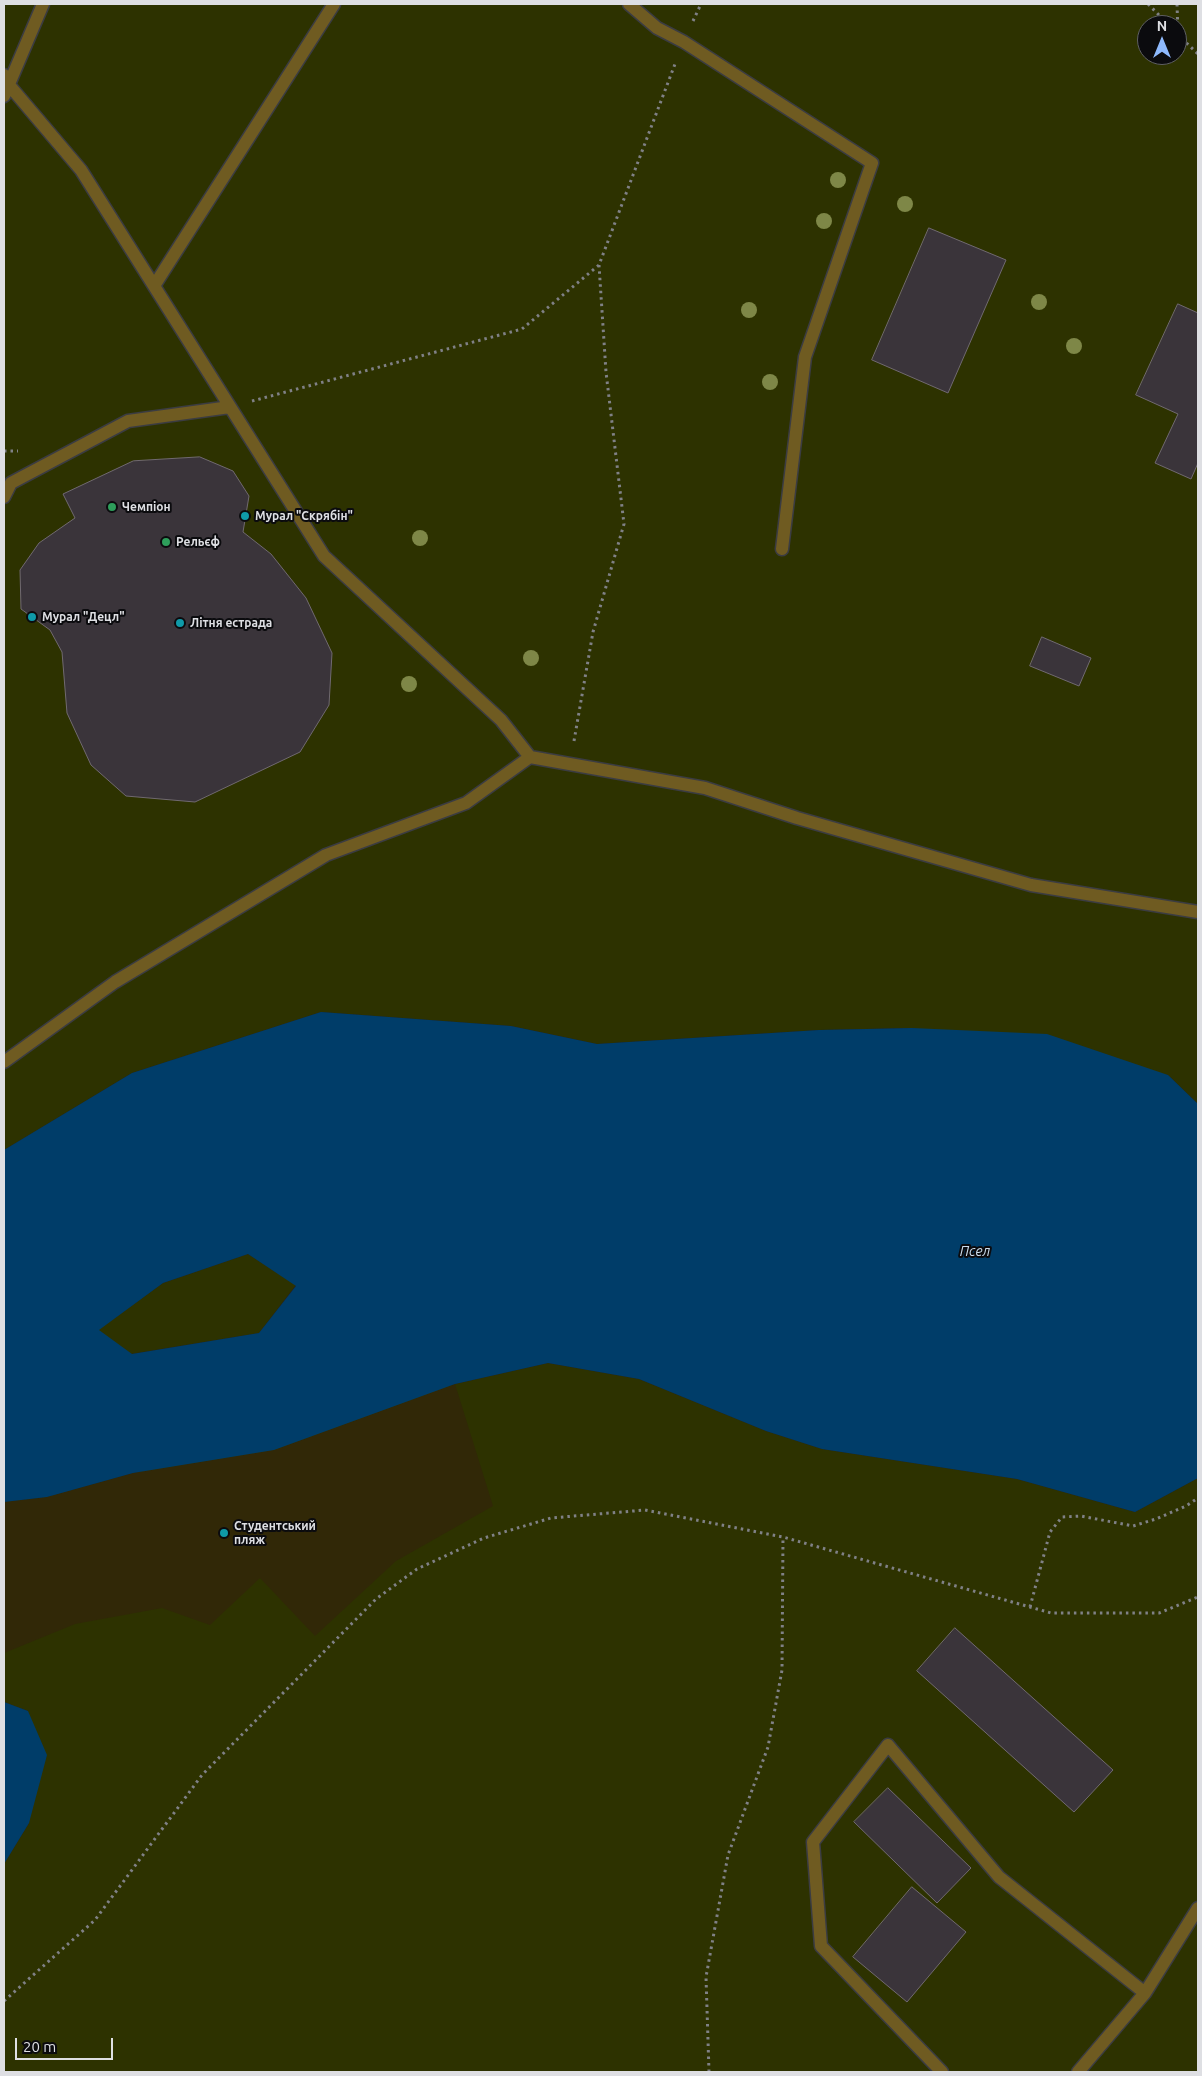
<!DOCTYPE html>
<html>
<head>
<meta charset="utf-8">
<style>
	body { margin:0 }
	#map { position:relative; width:1202px; height:2076px; overflow:hidden; background:#212128; font-family:Ubuntu,sans-serif }
	canvas { display:block }
	.frame { position:absolute; inset:0; border:5px solid #dedfe3; pointer-events:none }
	.north { position:absolute; left:1137px; top:15px; width:50px; height:50px; box-sizing:border-box; background:#0b0b0e; border:1px solid #5f6063; border-radius:50%; rotate:0deg; font-size:14px; font-weight:700; line-height:20px; text-align:center; color:#dedfe3 }
	.north::after { content:''; display:block; margin:auto; width:18px; height:22px; background:#8eb9fc; clip-path:polygon(50% 0,100% 100%,50% 72%,0 100%) }
	.scale { position:absolute; left:15px; top:2038px; width:98px; height:22px; box-sizing:border-box; border:2px solid #dedfe3; border-top:0; padding-left:6px; font-size:15px; line-height:18px; white-space:nowrap; color:#dedfe3; -webkit-text-stroke:4px #0b0b0e; paint-order:stroke }
</style>
</head>
<body>
<div id="map">
<canvas width="1202" height="2076"></canvas>
<div class="frame"></div>
<div class="north">N</div>
<div class="scale">20 m</div>
</div>
<script>
const context = document.querySelector('canvas').getContext('2d');
context.lineJoin = 'round';
function fillPath(path, color) { context.fillStyle = color; context.fill(path, 'evenodd'); }
function stroke(path, color, width, dash) { context.strokeStyle = color; context.lineWidth = width; context.lineCap = dash ? 'butt' : 'round'; context.setLineDash(dash || []); context.stroke(path); }
function write(font, color, halo, rows, align = 'center') {
  context.font = font + ' Ubuntu,sans-serif'; context.lineWidth = 4; context.setLineDash([]); context.textBaseline = 'middle'; context.strokeStyle = halo; context.fillStyle = color; for (const [text, x, y, turn = 0] of rows) {
    context.save(); context.translate(x, y); context.rotate((+turn || 0) * Math.PI / 180); context.textAlign = isNaN(turn) ? turn : align; if (halo) context.strokeText(text, 0, 0); context.fillText(text, 0, 0); context.restore();
  }
}
const green = new Path2D(`
	M4,4h1194v1100l-30,-29 -256,-47 -93,2 -222,14 -86,-18 -190,-14 -189,61 -128,77zM1147,25h30v30h-30z
	M248,1254l48,31 -37,48 -128,21 -33,-24 65,-47z
	M548,1363l91,16 127,52 56,18 195,30 118,33 63,-34v594h-1194v-208l25,-41 -1,-112 -24,-9v-200l43,-5 408,-113z`);
const sand = new Path2D(`
	M455,1384l38,122 -97,55 -81,75 -55,-58 -50,47 -48,-17 -87,16 -71,29v-151l43,-5 86,-24 141,-23z`);
const water = new Path2D(`
	M321,1012l190,14 86,18 222,-14 93,-2 135,6 121,41 30,29v374l-63,34 -118,-33 -195,-30 -56,-18 -127,-52 -91,-16 -93,21 -181,66 -141,23 -86,24 -43,5v-352l128,-77zM248,1254l48,32 -37,47 -127,21 -33,-24 64,-47z
	M4,1702l24,9 19,44 -18,68 -25,41z`);
const building = new Path2D(`
	M929,228l77,32 -58,133 -76,-33z
	M1178,304l20,9v150l-7,16 -36,-16 23,-49 -42,-19z
	M200,457l33,14 16,25 -6,36 28,22 35,44 26,55 -3,52 -29,47 -105,50 -69,-6 -35,-31 -24,-52 -5,-61 -12,-22 -29,-21 -1,-39 19,-27 36,-25 -12,-24 70,-33z
	M1042,637l49,21 -12,28 -49,-20z
	M955,1628l158,142 -39,42 -157,-141z
	M888,1788l83,80 -34,35 -83,-81z
	M912,1887l54,45 -59,70 -54,-45z`);
const path = new Path2D(`
	M1148,4l21,21
	M1177,4l1,30
	M693,21l8,-17
	M1177,34l21,20
	M252,401l270,-72 77,-64 76,-201
	M4,451h14
	M574,741l19,-109 31,-108 -18,-152 -7,-107
	M1030,1607l20,-75 12,-15 19,-1 52,10 23,-7 30,-13 12,-8
	M4,2001l91,-81 107,-145 174,-176 41,-30 67,-31 67,-20 94,-8 138,27 268,76h108l39,-16
	M709,2072l-3,-95 22,-122 40,-108 14,-77 1,-133`);
const minor = new Path2D(`
	M629,4l28,24 27,14 188,121 -67,194 -23,192
	M4,75l5,10 72,85 243,386 177,164 29,37 175,31 92,30 234,67 167,27
	M4,96l39,-92
	M154,286l180,-282
	M4,497l7,-14 117,-62 102,-14
	M4,1062l111,-80 211,-127 140,-52 64,-46
	M942,2072l-121,-126 -8,-104 75,-97 111,132 146,116
	M1078,2072l67,-79 53,-85`);
const trees = [
	[838,180],
	[905,204],
	[824,221],
	[1039,302],
	[749,310],
	[1074,346],
	[770,382],
	[420,538],
	[531,658],
	[409,684]
];
const markers = [
	[112,507,5,"#2e9e5b"],
	[245,516,5,"#0f9aa8"],
	[166,542,5,"#2e9e5b"],
	[32,617,5,"#0f9aa8"],
	[180,623,5,"#0f9aa8"],
	[224,1533,5,"#0f9aa8"]
];
const poiNames = [
	["Чемпіон",122,507],
	["Мурал \"Скрябін\"",255,516],
	["Рельєф",176,542],
	["Мурал \"Децл\"",42,617],
	["Літня естрада",190,623],
	["Студентський",234,1526],
	["пляж",234,1540]
];
const waterNames = [
	["Псел",975,1251]
];
fillPath(green, '#2d3200');
fillPath(sand, '#312807');
fillPath(water, '#003d69');
fillPath(building, '#3a343a');
stroke(building, '#706970', 1);
stroke(minor, '#3b3c42', 15);
stroke(path, '#808186', 3, [2.5, 4]);
stroke(minor, '#6f5b21', 12);
context.fillStyle = '#7e8747';
for (const [x, y] of trees) { context.beginPath(); context.arc(x, y, 8, 0, 2 * Math.PI); context.fill(); }
for (const [x, y, r, color] of markers) { const dot = new Path2D(); dot.arc(x, y, r, 0, 2 * Math.PI); context.fillStyle = color; context.fill(dot); stroke(dot, '#0b0b0e', 2); }
write('bold 12px', '#dedfe3', '#0b0b0e', poiNames, 'left');
write('italic 14px', '#cddeee', '#0b0b0e', waterNames);
</script>
</body>
</html>
